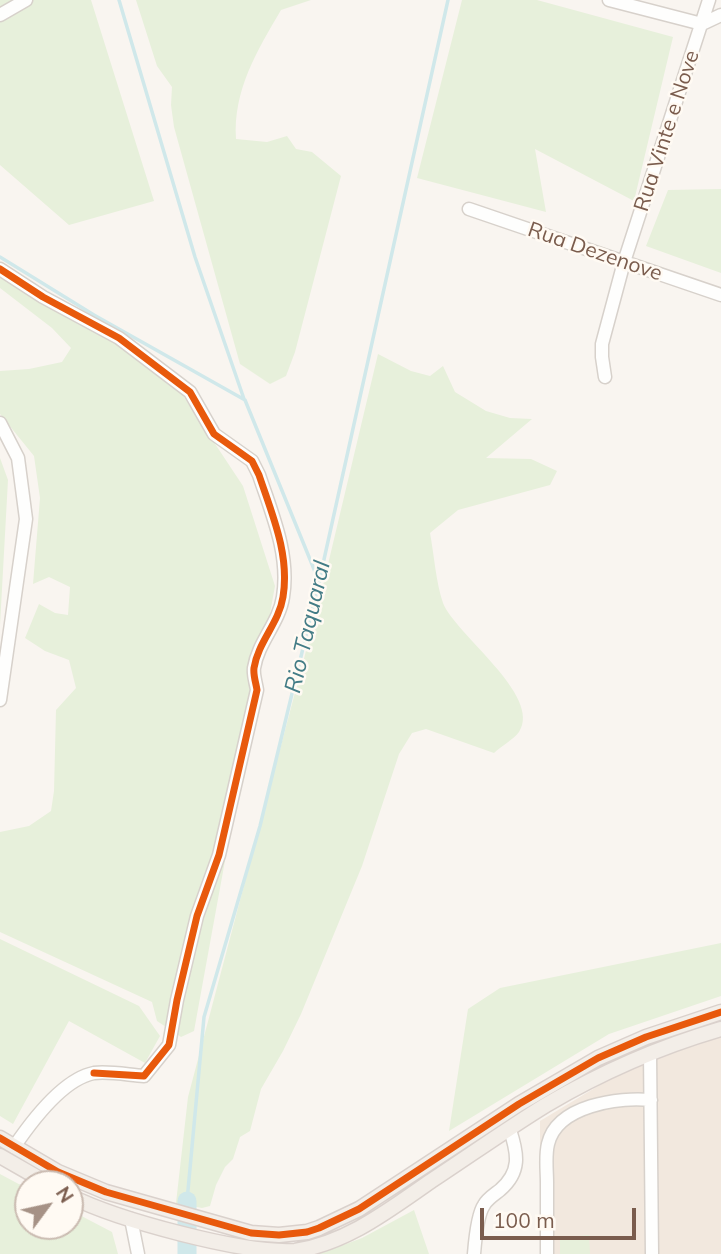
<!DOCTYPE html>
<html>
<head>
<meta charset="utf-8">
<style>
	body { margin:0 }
	#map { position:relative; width:721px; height:1254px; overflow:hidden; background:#f9f5f0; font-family:Mulish,sans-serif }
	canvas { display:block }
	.north { position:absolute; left:14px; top:1170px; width:70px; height:70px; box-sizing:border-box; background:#fffaf3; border:2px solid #cabbb1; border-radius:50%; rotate:57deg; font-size:19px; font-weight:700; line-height:28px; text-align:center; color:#7a5c4d }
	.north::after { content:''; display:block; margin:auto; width:24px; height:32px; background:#a69286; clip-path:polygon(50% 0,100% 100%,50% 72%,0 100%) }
	.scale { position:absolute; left:480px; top:1208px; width:156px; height:32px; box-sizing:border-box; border:4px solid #7a5c4d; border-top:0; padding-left:9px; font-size:21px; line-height:24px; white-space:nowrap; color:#7a5c4d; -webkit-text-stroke:5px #fffaf3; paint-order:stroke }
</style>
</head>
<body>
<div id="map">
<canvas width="721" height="1254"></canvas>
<div class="north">N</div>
<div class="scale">100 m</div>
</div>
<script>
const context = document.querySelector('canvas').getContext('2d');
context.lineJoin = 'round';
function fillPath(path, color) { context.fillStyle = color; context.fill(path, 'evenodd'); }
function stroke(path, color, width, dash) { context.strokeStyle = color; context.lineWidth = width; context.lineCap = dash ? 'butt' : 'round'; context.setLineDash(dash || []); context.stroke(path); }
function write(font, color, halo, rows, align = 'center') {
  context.font = font + ' Mulish,sans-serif'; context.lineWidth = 5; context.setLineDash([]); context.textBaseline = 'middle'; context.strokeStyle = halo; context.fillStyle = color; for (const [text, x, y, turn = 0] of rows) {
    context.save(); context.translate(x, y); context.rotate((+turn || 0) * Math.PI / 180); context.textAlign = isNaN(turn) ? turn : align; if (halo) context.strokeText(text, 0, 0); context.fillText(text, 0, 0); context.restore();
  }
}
const residential = new Path2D(`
	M721,1035v219h-181v-133l78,-47 79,-33z`);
const green = new Path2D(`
	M0,0h91l63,201 -85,24 -69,-60z
	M136,0h175l-30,10c-24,41 -48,80 -45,129l31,3 20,-6 9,13 16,3 29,24 -46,176 -9,24 -16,8 -30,-20 -66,-237 -3,-22 1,-18 -15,-21z
	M462,0h75l136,37 -39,164 -99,-52 11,63 -129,-34z
	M721,189v84l-75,-27 22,-56z
	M0,264l119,74 63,56 61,92 32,100 -81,445 -13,6 -24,-16 -5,-19 -152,-70v-100l29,-6 22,-15 3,-20 2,-81 20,-22 -7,-28 -24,-9 -20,-13 14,-34 16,9 13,2 2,-28 -21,-10 -16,7 7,-86 -6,-42 -34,-42v-43l29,-2 33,-7 9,-14 -19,-20 -52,-40z
	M378,354l33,17 19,5 13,-10 12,26 31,19 24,7 22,1 -46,39 45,1 26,12 -7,14 -92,25 -28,23c4,21 6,50 13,70 12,31 100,93 76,129 -6,8 -18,14 -25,21l-68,-24 -14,4 -13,21 -37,112 -61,148 -18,37 -22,38 -11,42 -10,6 -7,22 -8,8 -9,18 -6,21 -8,2 -26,-5 12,-106 132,-499z
	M0,458l8,22 -8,145z
	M0,939l139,67 21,30 -15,27 -76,-42 -56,103 -13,-8z
	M721,943v53l-112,38 -160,97 19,-122 32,-21z
	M0,1174l28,15v37h42v-16l42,22 6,22h-118z
	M414,1210l15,44h-110l43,-16z
	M589,1235l1,19h-30v-16z`);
const stream = new Path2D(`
	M119,0l76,257 49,142
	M0,257l94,58 151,85 73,179
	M187,1201l17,-184 56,-191 59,-244 129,-582`);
const river = new Path2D(`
	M187,1254v-53`);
const minor = new Path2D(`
	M609,0l93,24 19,-9
	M0,15l26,-15
	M469,209l252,86
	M0,269l43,28 76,41 71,54 24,42 38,27 7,14c13,39 31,80 24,122 -4,26 -25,45 -29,71 -1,7 2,15 3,22l-38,165 -22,61 -20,84 -8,45 -25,31c-15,-1 -35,-5 -50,-3 -31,6 -63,49 -80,74
	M605,377l-3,-20v-13l22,-82 85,-262
	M0,423l18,35 8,61 -26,181
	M650,1053l2,201
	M131,1219l7,35
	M474,1254c1,-12 3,-39 10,-49 3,-6 11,-11 16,-15 21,-18 18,-36 10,-60
	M547,1254c0,-24 0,-48 0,-71 0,-13 -2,-27 1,-39 9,-39 71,-47 103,-44`);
const major = new Path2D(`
	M0,1138l58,34 48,20 145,41 28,2 28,-3 12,-4 40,-19 160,-105 79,-46 48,-21 75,-25
	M0,1156l49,28
	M70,1196c48,24 173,58 225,55 52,-8 94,-41 136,-70 38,-25 76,-52 115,-76 56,-33 113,-58 175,-76`);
const cycleway = new Path2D(`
	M0,269l43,28 76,41 71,54 24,42 38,27 7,14c13,39 31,80 24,122 -4,26 -25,45 -29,71 -1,7 2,15 3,22l-38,165 -22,61 -20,84 -8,45 -25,31 -50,-3
	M0,1138l58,34 48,20 145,41 28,2 28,-3 12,-4 40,-19 160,-105 79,-46 48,-21 75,-25`);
const streetNames = [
	["Rua Vinte e Nove",667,131,-72],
	["Rua Dezenove",595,252,19]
];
const waterNames = [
	["Rio Taquaral",308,627,-77]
];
fillPath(residential, '#f2e8de');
fillPath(green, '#e7f0db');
stroke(stream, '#d0e8ea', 3.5);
stroke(river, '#d0e8ea', 19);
stroke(minor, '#d7d1cb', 15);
stroke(major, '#dad1cc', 17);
stroke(minor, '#fefefd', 12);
stroke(major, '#f3eee8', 14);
stroke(cycleway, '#e8590c', 7);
write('21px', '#7a5c4d', '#fffaf3', streetNames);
write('italic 23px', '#437c86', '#fffaf3', waterNames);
</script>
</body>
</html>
